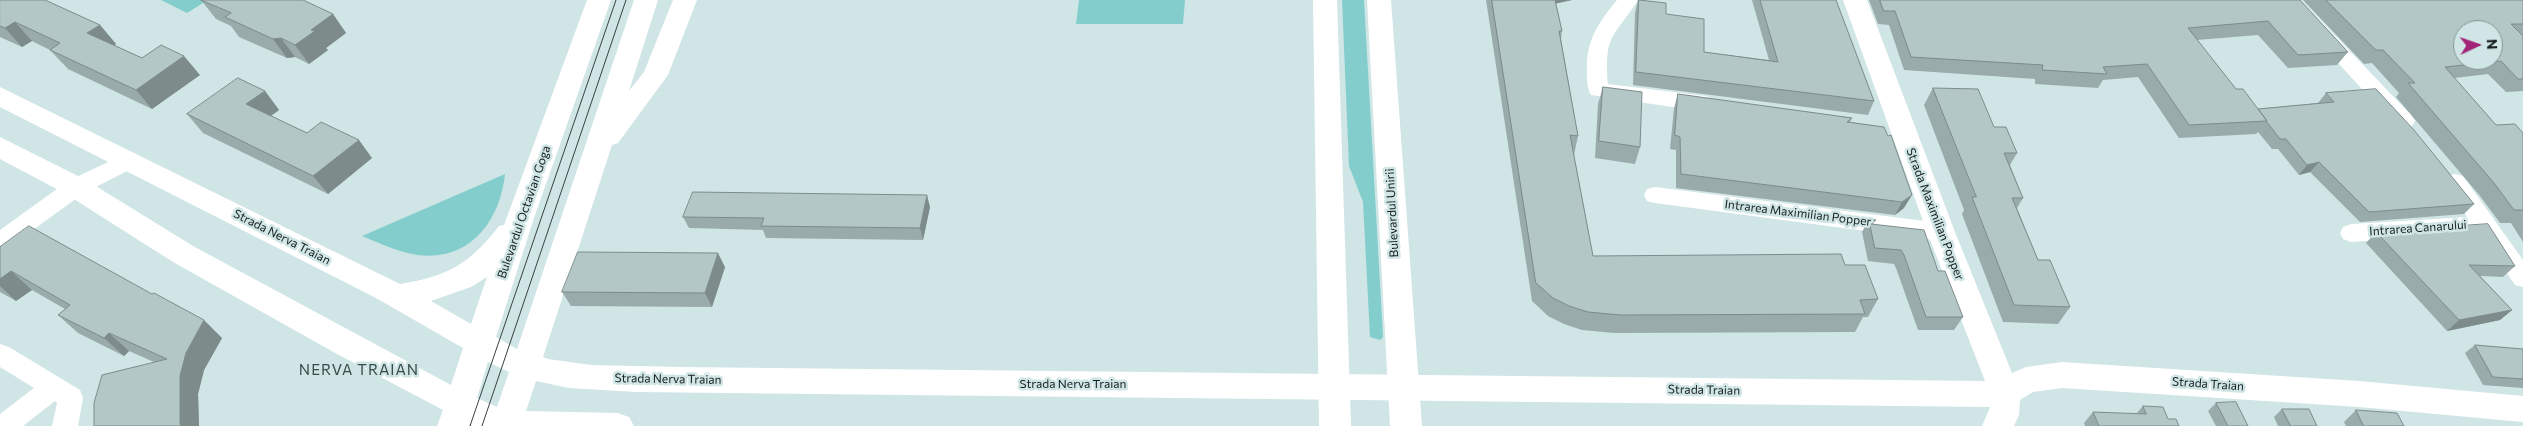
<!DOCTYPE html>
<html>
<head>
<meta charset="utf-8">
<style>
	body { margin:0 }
	#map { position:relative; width:2523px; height:426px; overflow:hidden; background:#d0e5e5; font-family:Commissioner,sans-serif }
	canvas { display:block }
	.north { position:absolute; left:2453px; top:20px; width:50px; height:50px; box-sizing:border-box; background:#d0e5e5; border:1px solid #869595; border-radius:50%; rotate:87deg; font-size:14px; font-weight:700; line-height:20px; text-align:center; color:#161d1d }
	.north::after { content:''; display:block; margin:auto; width:18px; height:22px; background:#a22477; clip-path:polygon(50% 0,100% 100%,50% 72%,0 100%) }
</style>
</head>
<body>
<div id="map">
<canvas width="2523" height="426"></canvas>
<div class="north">N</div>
</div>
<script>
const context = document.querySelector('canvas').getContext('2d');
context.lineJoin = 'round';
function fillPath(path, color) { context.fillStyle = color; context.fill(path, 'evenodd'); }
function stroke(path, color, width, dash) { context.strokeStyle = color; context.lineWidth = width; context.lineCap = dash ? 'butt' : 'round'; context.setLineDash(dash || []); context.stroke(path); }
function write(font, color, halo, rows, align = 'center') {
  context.font = font + ' Commissioner,sans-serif'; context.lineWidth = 5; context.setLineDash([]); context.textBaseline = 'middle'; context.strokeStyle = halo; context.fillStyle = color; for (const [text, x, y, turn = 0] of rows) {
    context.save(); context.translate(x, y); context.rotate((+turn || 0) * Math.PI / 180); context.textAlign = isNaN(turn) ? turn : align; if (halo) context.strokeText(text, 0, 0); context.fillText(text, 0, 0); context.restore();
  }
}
const green = new Path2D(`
	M161,0h47l-21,13z
	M1079,0h106l-2,24h-107z
	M1342,0h22l19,337 -3,3 -10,-3 -7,-135 -14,-36z
	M505,174c-5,48 -36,88 -88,81 -19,-3 -38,-12 -55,-19z`);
const street = new Path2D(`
	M1617,0h21c-24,38 -34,33 -30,84l98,12 7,3 4,5 -4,5 -7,3 -115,-17c-4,-7 -4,-14 -4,-22 -2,-31 11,-50 30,-73z
	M2280,0h21l111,116 3,5 -3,5 -8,3 -8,-3z
	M129,152l8,2 3,6 -3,6 -53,27 -76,55 -8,3v-21l68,-49z
	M2455,174l8,2 60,84v27l-8,-2 -36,-52 -128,9 -8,-3 -3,-6 3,-6 8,-3 116,-7 -23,-35 3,-6z
	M1655,187l286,36 8,3 3,6 -3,6 -8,3 -286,-38 -8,-2 -3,-6 3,-6z
	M0,344l9,3 71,43 3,8 -5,28h-26l5,-23 -2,-2 -32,25h-23v-12l34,-26 -34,-21z`);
const secondary = new Path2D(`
	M587,0h24l-77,218 -38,119 21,12 117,-349h24l-29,91 15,-19 29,-72h24l-29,75 -50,68 -6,2 -69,212 5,2 43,6 90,2 1304,14 -58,-149 -84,-232h24l88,232 57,141 14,-6 36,-5 297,19 164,15v26l-164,-15 -297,-19 -29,4 -13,8 -1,15 -5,11h-32l8,-19 -1355,-15 -66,-4 -33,-7 -10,30 92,2 11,4 5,9h-161l-4,-2v2h-32l6,-16 -106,-56 -164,-92 -107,-68 -66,-35v-22l86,43 107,66 258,139 12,-37 -87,-50 -376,-191v-20l400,197c46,-7 70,-20 99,-58l5,-1zM487,277l-16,47 -40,-23 40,-14zM488,362l21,10 -12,35 -20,-9z`);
const primary = new Path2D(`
	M1313,0h24l14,426h-32z
	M1367,0h24l31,426h-32z`);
const tram = new Path2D(`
	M470,426l146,-426
	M482,426l144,-426`);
const wall = new Path2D(`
	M0,0l100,25 16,19 -2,1 28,13 58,17 -48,34 -84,-40 -18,-19 -18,-9 -10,6 -22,-10z
	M201,0l132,14 13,19 -20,15 2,2 -19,14 -14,-7 -8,1 -48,-21 -8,-11 -15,-7z
	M1486,0h86l-16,3 6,28 -1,8 17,97 -4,19 19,101 252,9 33,34 -10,18h-5l-8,15 -241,1 -32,-3 -18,-6 -16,-8 -16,-15z
	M1638,0l28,14 38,38 65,8 -17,-60h84l38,101 -6,14 -235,-30 2,-72z
	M1869,0h431l48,52 -11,13 -49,3 -30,-33 -61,5 39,49 22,20 60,-6 8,-10 148,111 -10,10 -104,8 -50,-50 -11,3 -21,-26h-6l-14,-17 -2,2 -77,4 -41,-61 -35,3 -5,8 -63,-4v-5l-131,-9 -15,-45 -11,-1z
	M2303,0h220v91l-17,1 -18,-18 -34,4 42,47 27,8v109l-12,-19h-11l-20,-27 -84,-99 3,-4 -27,-30 -8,1z
	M1603,87l37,60 -5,17 -40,-6 3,-54z
	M1933,88l61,39 23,26 -7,12 13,33 -6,10 21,52 32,47 -12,17 -55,-2 -41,-108 2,-4 -40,-105z
	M265,91l14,19 -8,6 36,17 65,25 -44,36 -125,-61 -16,-19z
	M1678,94l174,24 -2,4 34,5 20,81 -9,7 -219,-27v-38l-6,-1 4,-41z
	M930,207l-7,33 -157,-2 -3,-8 -74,-2 -6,-11z
	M1869,219l5,5 64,47 25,46 -9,13h-36l-22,-62 -2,-4 -26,-3 -6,-29z
	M2376,232l139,34 -12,11 -23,-1 32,34 -12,10 -53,11 -81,-88z
	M0,247l222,91 -18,32 -6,24 1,32h-105l60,-64 -25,-11 -5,5 -46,-23 -20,-18 7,-6 -33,-19 -16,11 -16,-9z
	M725,267l-13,40 -141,-1 -9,-14z
	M2475,345l48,4v39l-40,-3 -18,-32z
	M2216,403l32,23h-32l-8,-15z
	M2143,406l25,13 11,7h-94l-1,-3 9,-11 43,2z
	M2282,409l35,17h-39l-4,-9z
	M2356,410l48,16h-58l-2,-4z`);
const shadedWall = new Path2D(`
	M1550,0h22l-18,4z
	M333,14l13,19 -20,15 2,2 -19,14 -14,-19 16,-15z
	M15,22l17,19 -10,6 -17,-19z
	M100,25l16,19 -12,8 -17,-19z
	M281,38l14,19 -8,1 -14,-19z
	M184,56l16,19 -48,34 -16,-19z
	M265,91l14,19 -18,13 -15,-19z
	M359,140l13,18 -44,36 -15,-18z
	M2319,162l-9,10 -11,3 8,-10z
	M927,195l3,12 -7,33 -3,-12z
	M1912,195l-8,13 -9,7 7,-13z
	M718,253l7,14 -13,40 -7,-14z
	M11,271l21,19 -16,11 -16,-15v-7z
	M2512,310l-12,10 -53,11 12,-11z
	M204,320l18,18 -18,32 -6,24 1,32h-18l-1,-3v-47l6,-23z
	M109,333l20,18 -5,5 -20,-18z`);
const building = new Path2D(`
	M0,0h45l55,25 -13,8 55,25 19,-13 23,11 -48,34 -86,-40 10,-7 -45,-21 -10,6 -5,-2z
	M201,0h102l30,14 -22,16 4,1 -20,14 -14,-7 -8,1 -48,-22 6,-4z
	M1492,0h63l7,31h-3l19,105 -8,-1 23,121 248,-2 4,11h20l13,34 -18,1 5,14 -245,1 -32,-3 -19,-6 -16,-8 -17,-15z
	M1639,0l27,3v11l38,5v33l74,10 -18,-62h76l38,101 -238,-29z
	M1880,0h420l48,52 -50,3 -30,-34 -80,7 48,61h7l24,32 -78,4 -42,-61 -44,3 4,7 -65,-4 1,-5 -132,-8 -16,-46h-11z
	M2326,0h197v24h-12l12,12v43h-5l-17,-18 -56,6 51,58 19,-1 8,9v77h-9l-20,-27 -86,-100h7l-32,-33h-7zM2463,30h30v30h-30z
	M238,78l27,13 -19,13 61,29 14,-11 38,18 -46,36 -126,-62z
	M1603,87l39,5 -2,55 -41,-6z
	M1933,88l45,1 16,38h12l11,26h-13l19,45h-11l26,62h12l20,47 -56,-2 -42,-108h4z
	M2376,89l38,41 60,74 -105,8 -50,-50 -12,3 -21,-26h-6l-14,-18h1l-9,-12 76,-7 -8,-9z
	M1678,94l174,24 -5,4 37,5 4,9 3,-1 21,60 -10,7 -221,-28 -1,-37 -5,-2z
	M693,192l234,3 -7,33 -159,-2 3,-8 -81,-1z
	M1869,219l7,1 -5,4 53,6 14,41h7l18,46h-37l-22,-62 -3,-5 -26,-2z
	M2488,224l27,42 -46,-1 43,45 -53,10 -83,-88z
	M29,226l123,68 2,-1 50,27 -18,33 -6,23v47l1,3h-87v-23l8,-28 65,-16 -58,-26 -5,5 -46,-23 12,-10 -59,-34 -11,8v-32z
	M578,252l140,1 -13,40 -143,-1z
	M2475,345l48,4v30l-30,-2z
	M2236,402l12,24h-20l-12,-23z
	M2143,406l20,1 5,12h8l3,7h-80l-6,-14 53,2z
	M2282,409h27l8,17h-26z
	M2356,410l41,3 7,13h-40z`);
const streetNames = [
	["Bulevardul Octavian Goga",524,212,-71],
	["Bulevardul Unirii",1392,213,-93],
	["Intrarea Maximilian Popper",1798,213,7],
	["Strada Maximilian Popper",1935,214,69],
	["Intrarea Canarului",2418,228,-4],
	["Strada Nerva Traian",282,237,27],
	["Strada Nerva Traian",668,379,1],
	["Strada Nerva Traian",1073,384],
	["Strada Traian",2208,384,4],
	["Strada Traian",1704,390,1]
];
const quarterNames = [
	["NERVA TRAIAN",359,370]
];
fillPath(green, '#84cdcd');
fillPath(street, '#fff');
fillPath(secondary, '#fff');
fillPath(primary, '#fff');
stroke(tram, '#384141', 1);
fillPath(wall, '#9aabab');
fillPath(shadedWall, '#7d8b8b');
fillPath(building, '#b3c7c7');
stroke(building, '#7d8b8b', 1);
write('12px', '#161d1d', '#d0e5e5', streetNames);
context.letterSpacing = '1px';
write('15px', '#3a4c4c', '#d0e5e5', quarterNames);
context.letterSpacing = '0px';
</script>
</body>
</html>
